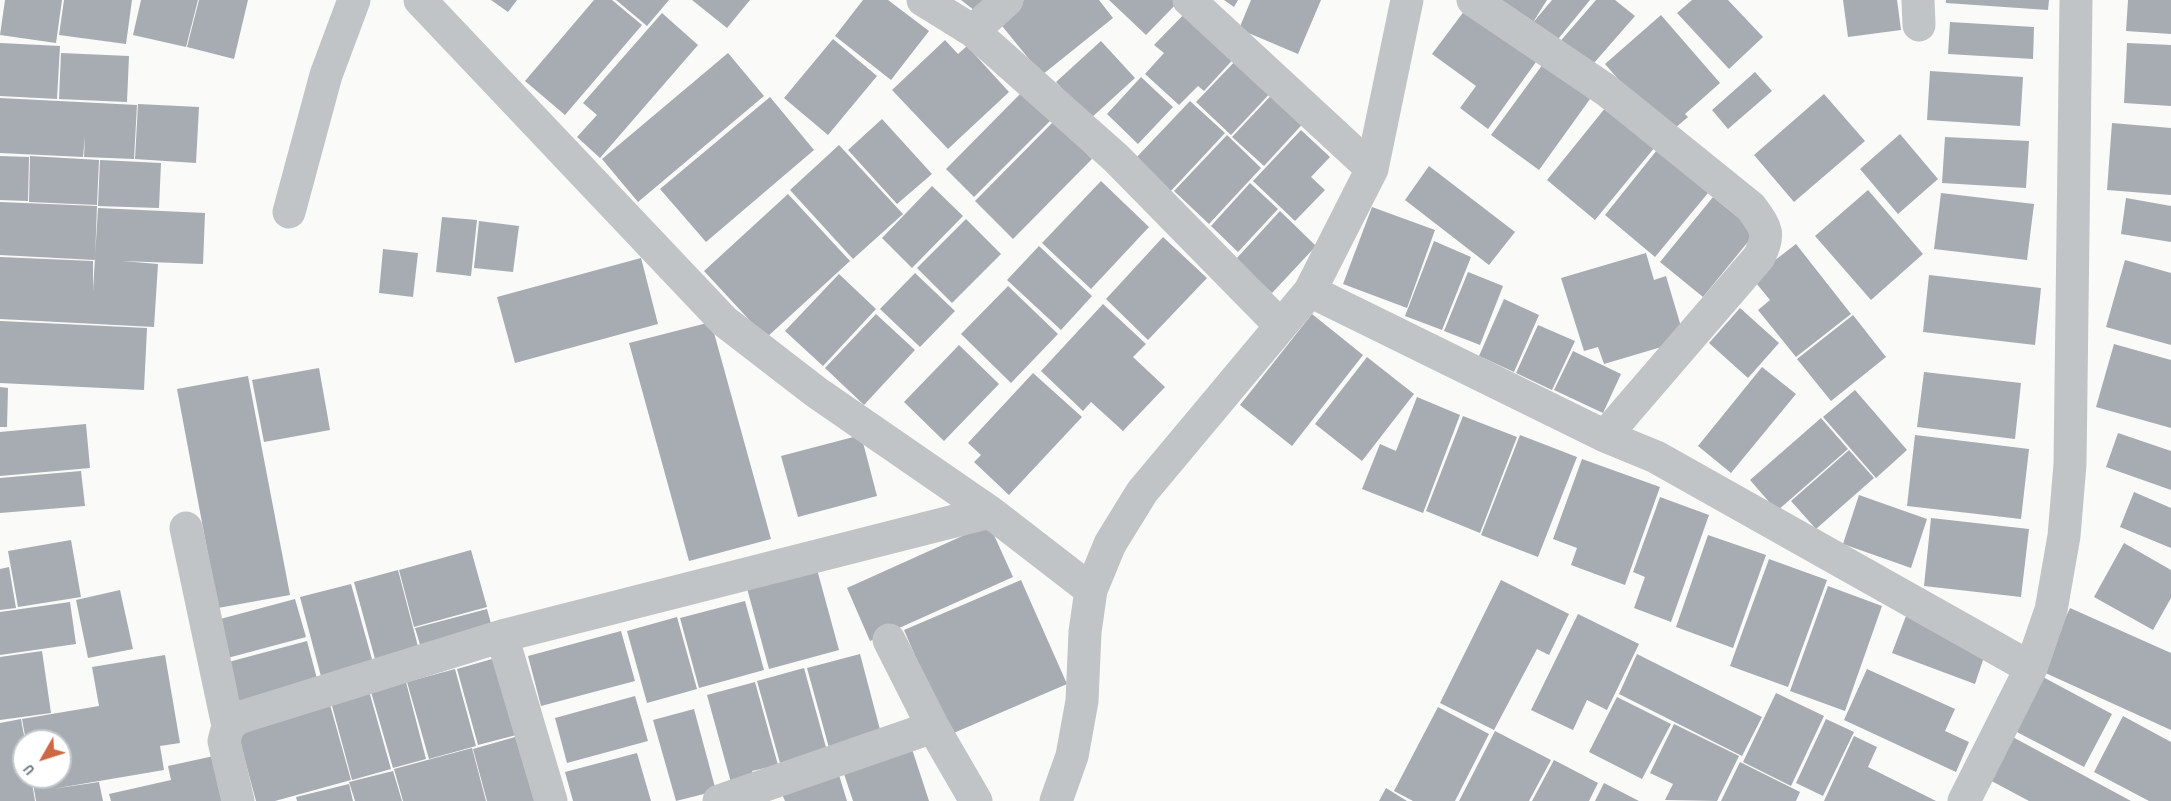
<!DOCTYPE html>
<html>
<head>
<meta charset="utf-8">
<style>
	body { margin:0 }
	#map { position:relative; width:2171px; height:801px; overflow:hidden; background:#fafaf8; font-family:"Sofia Sans Condensed",sans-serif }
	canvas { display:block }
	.north { position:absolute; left:12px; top:729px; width:60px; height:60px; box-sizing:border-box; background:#fff; border:2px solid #c3c8cc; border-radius:50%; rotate:231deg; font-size:16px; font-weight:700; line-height:24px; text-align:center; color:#68757f }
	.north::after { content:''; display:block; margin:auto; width:21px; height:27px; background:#ce6744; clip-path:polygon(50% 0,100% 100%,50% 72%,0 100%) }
</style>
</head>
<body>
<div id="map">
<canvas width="2171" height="801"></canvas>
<div class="north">U</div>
</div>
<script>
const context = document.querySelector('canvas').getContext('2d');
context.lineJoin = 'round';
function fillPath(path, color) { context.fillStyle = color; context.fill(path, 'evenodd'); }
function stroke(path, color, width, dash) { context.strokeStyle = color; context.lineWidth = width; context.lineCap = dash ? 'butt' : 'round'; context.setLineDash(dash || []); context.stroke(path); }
const building = new Path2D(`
	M5,0h57l-6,43 -56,-8z
	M64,0h68l-6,44 -67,-9z
	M141,0h57l-12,47 -53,-12z
	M199,0h49l-14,59 -47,-12z
	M491,0h26l-9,12z
	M594,0h18l30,25 -77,90 -40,-34z
	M616,0h53l-22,26z
	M692,0h58l-23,28z
	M863,0h25l41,31 -38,49 -56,-44z
	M961,0h29l-11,14z
	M1024,0h75l14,18 -71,57 -44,-54z
	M1109,0h71l-34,35z
	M1224,0h14l-4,7z
	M1251,0h70l-23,54 -59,-25z
	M1487,0h60l-17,27z
	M1552,0h38l-36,44 -23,-19z
	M1596,0h19l20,16 -48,55 -30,-26z
	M1692,0h36l35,37 -34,32 -52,-56z
	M1843,0h54l4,30 -53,7z
	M1946,0h103l-1,10 -102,-7z
	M2128,0h43v34l-45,-3z
	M1190,8l49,45 -35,38 -6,-5 -19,19 -34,-31 19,-21 -10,-8z
	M1465,10l71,52 -48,67 -28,-21 16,-22 -44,-32z
	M662,13l36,32 -98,113 -23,-21 20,-22 -14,-12z
	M1661,15l59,68 -35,31 3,3 -21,18 -62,-71z
	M1950,22l84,5 -1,32 -85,-5z
	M833,39l44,37 -49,59 -44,-37z
	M945,40l13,14 9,-8 42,46 -61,57 -56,-59z
	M1101,41l34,37 -45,41 -34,-37z
	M0,43l60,3 -3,53 -57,-3z
	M2127,43l44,2v61l-47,-3z
	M61,53l68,3 -2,46 -68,-3z
	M728,53l36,43 -126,106 -36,-43z
	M1241,55l34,33 -44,47 -35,-33z
	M1543,64l47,35 -51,71 -48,-35z
	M1930,71l93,6 -3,49 -93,-6z
	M1755,72l17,19 -44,38 -16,-19z
	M1141,77l32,30 -35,37 -31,-30z
	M1278,88l31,29 -45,49 -32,-29z
	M1023,91l29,28 -78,78 -28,-28z
	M1824,94l41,47 -71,61 -40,-47z
	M770,97l44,53 -108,92 -46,-53z
	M0,98l137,7 -3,54 -50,-2 1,-21 -2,21 -83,-4z
	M1190,101l35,32 -56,60 -35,-33z
	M138,104l61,3 -3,56 -61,-4z
	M1606,107l49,40 -60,73 -48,-40z
	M882,119l50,55 -35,30 -49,-54z
	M1054,121l38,38 -79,80 -38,-38z
	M2112,123l59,5v67l-64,-5z
	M1301,130l29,27 -19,20 14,13 -30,31 -42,-40z
	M1900,134l38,45 -40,35 -38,-45z
	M1227,135l34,33 -52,56 -35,-33z
	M1945,137l84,4 -3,47 -84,-5z
	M839,145l64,69 -50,45 -63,-69z
	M1657,150l51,43 -53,64 -50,-42z
	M0,156l29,1 -1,44 -28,-1z
	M30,156l69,4 -2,45 -68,-3z
	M100,160l61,3 -2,45 -61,-2z
	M1429,166l86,66 -26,33 -84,-65z
	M1101,181l48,46 -58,62 -49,-46z
	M1250,183l28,26 -40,43 -27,-26z
	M932,186l31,30 -51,52 -30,-30z
	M1868,190l55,64 -52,46 -56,-64z
	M1941,193l93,11 -7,56 -93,-11z
	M788,194l62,67 -84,77 -62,-67z
	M1713,197l43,35 -53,65 -43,-35z
	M2126,198l45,8v36l-50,-8z
	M0,202l97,4 -2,54 -95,-5z
	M1372,207l63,23 -28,78 -64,-24z
	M98,208l107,5 -2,51 -81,-3 36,3 -4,63 -154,-8v-62l93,4v30z
	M1280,211l36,35 -44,47 -36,-34z
	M442,217l35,3 -6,56 -35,-4z
	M966,219l35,35 -49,49 -35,-35z
	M479,221l40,5 -6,46 -39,-4z
	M1163,237l44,41 -59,62 -42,-41z
	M1434,241l37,16 -29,73 -37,-14z
	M1796,244l55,70 -55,43 -38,-47 12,-10 -18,-22z
	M1039,246l53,50 -31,34 -54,-50z
	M383,249l35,4 -5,44 -34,-4z
	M1646,253l8,27 12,-4 19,64 -81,24 -6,-17 -14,4 -23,-73z
	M641,258l17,66 -143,39 -18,-66z
	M2125,260l46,13v72l-65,-18z
	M1468,272l35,14 -23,59 -36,-14z
	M915,273l40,38 -35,36 -40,-38z
	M839,274l37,35 -53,57 -38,-35z
	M1929,275l112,13 -6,57 -112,-13z
	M1008,286l50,48 -47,49 -50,-49z
	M1504,299l35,16 -25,57 -35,-16z
	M1103,304l43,40 -13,13 32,30 -42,44 -32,-29 -8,9 -42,-40z
	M1740,308l39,35 -31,35 -39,-35z
	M876,314l39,36 -51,55 -39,-37z
	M1312,314l51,41 -71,91 -52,-41z
	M1853,315l33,42 -55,44 -34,-42z
	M0,321l147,7 -3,62 -144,-7z
	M711,322l60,217 -82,22 -60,-218z
	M1538,325l37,16 -23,49 -36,-17z
	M2114,344l57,16v68l-75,-21z
	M959,345l40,39 -55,57 -40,-39z
	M1573,351l48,23 -18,39 -49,-23z
	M1367,357l47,37 -52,67 -47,-37z
	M1762,367l34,27 -65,79 -33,-27z
	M319,368l11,62 -66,12 -12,-62z
	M1924,372l97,11 -6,56 -98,-12z
	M1033,373l49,44 -73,78 -35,-33 7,-7 -13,-12z
	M248,376l42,219 -72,13 -41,-219z
	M0,387l8,1 -1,39h-7z
	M1855,390l52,60 -31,28 -53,-61z
	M1417,397l43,18 -37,98 -61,-24 18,-45 16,7z
	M1463,416l54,21 -37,96 -54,-22z
	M1821,418l27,31 -71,62 -27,-31z
	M86,424l4,44 -90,8v-44z
	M2118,433l53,18v39l-65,-23z
	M861,435l16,61 -79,21 -17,-61z
	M1520,435l57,22 -39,100 -57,-22z
	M1915,435l114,14 -8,70 -114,-13z
	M1849,450l25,28 -58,51 -25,-28z
	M1582,459l78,28 -35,98 -54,-20 6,-17 -24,-9z
	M81,471l4,35 -85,7v-35z
	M2134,492l37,16v40l-51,-21z
	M1859,495l68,24 -16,49 -68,-24z
	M1660,497l49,18 -38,107 -37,-14 11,-31 -12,-5z
	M1931,518l98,11 -8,68 -97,-11z
	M989,524l24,53 -143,64 -23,-53z
	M1708,535l58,20 -33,93 -57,-21z
	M71,540l10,57 -63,10 -10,-56z
	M2124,543l47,27v28l-18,32 -59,-33z
	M471,550l16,57 -73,20 -15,-57z
	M1769,559l58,21 -39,107 -58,-21z
	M815,562l24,88 -70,19 -24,-88z
	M9,567l7,41 -16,2v-41z
	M398,570l23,88 -43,12 -24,-88z
	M1021,580l46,104 -118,51 -45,-105z
	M1501,580l68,34 -20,41 -12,-6 -43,81 -54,-27z
	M351,584l24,86 -52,14 -23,-87z
	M1828,586l54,20 -37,105 -55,-20z
	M120,590l13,59 -45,9 -12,-58z
	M295,599l11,38 -86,23 -11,-38z
	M745,601l19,69 -65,18 -19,-70z
	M70,602l6,42 -76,11v-43z
	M2070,608l101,45v77l-130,-59z
	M487,609l8,29 -71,20 -9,-30z
	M1578,614l61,30 -32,66 -20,-10 -14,30 -42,-20z
	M1906,616l82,29 -13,39 -83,-31z
	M677,617l20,72 -50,14 -20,-72z
	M621,631l14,50 -94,25 -13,-50z
	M307,641l13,49 -85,23 -14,-49z
	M42,651l9,62 -51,7v-63z
	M860,654l23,87 -52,14 -24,-87z
	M1637,654l125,63 -20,39 -123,-62z
	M165,655l15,88 -20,3 4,24 -112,19 47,-7 4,19h-67l-4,-24h28v-36h-34l-4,-22 77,-13 -7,-39z
	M499,657l21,77 -42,11 -21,-76z
	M804,668l23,83 -47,12 -23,-82z
	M455,669l21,77 -47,13 -22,-77z
	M1867,669l88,40 -10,22 24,11 -13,30 -112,-52z
	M2041,676l71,38 -28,53 -71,-37z
	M406,682l20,77 -33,9 -22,-76z
	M755,682l23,83 -26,6 3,10 -23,5 -25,-91z
	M369,691l22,78 -39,11 -21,-78z
	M1776,693l48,23 -33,70 -48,-24z
	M635,696l13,45 -81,22 -12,-45z
	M1617,697l54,27 -29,55 -53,-27z
	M329,701l22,79 -76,21h-19l-20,-74z
	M1438,707l51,27 -34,67h-42l-19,-10z
	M694,709l22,82 -40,10 -23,-81z
	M2123,716l48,26v59h-22l-55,-29z
	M21,719l4,22 -1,36h7l4,24h-35v-78z
	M1826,719l28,13 -31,64 -27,-13z
	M1674,724l65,32 -22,45 -52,-1 8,-16 -23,-11z
	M1495,731l56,29 -22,41h-70z
	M522,735l18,66h-53l-14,-52z
	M2009,735l122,66h-102l-43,-23z
	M1854,736l23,11 -9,20 68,34h-112z
	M472,748l14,53h-83l-9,-32z
	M912,749l17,52h-76l-10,-30z
	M637,753l14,48h-78l-8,-29z
	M223,754l11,47h-123l-2,-7 62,-14 -3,-14z
	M1554,760l44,23 -9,18h-57z
	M1740,762l60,30 -4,9h-75z
	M393,771l9,30h-47l-6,-19z
	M839,775l8,26h-62l-3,-7z
	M1604,783l35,18h-44z
	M349,784l4,17h-56l-1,-4z
	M1386,788l21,13h-28z`);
const street = new Path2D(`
	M420,0l304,321 92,71 174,120 101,78
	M923,0l50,31 143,127 164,167
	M1189,0l183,169
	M1473,0l133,90 145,117c15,21 20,26 8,50l-154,179
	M1918,0l1,25
	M973,31l34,-31
	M289,212l37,-137 28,-75
	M1310,291l295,145 51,21 375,211
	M186,528l42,198
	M889,640l44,87 43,74
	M238,801l-14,-60 4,-15 10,-8 264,-82
	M551,801l-49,-165 488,-124
	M719,801l214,-74
	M1056,801l16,-45 10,-55 3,-69 6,-42 19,-46 32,-52 168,-201 62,-122 35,-169
	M1964,801l67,-133 20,-58 13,-74 6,-72 6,-464`);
fillPath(building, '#a6acb2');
stroke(street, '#c0c4c7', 33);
</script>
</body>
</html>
